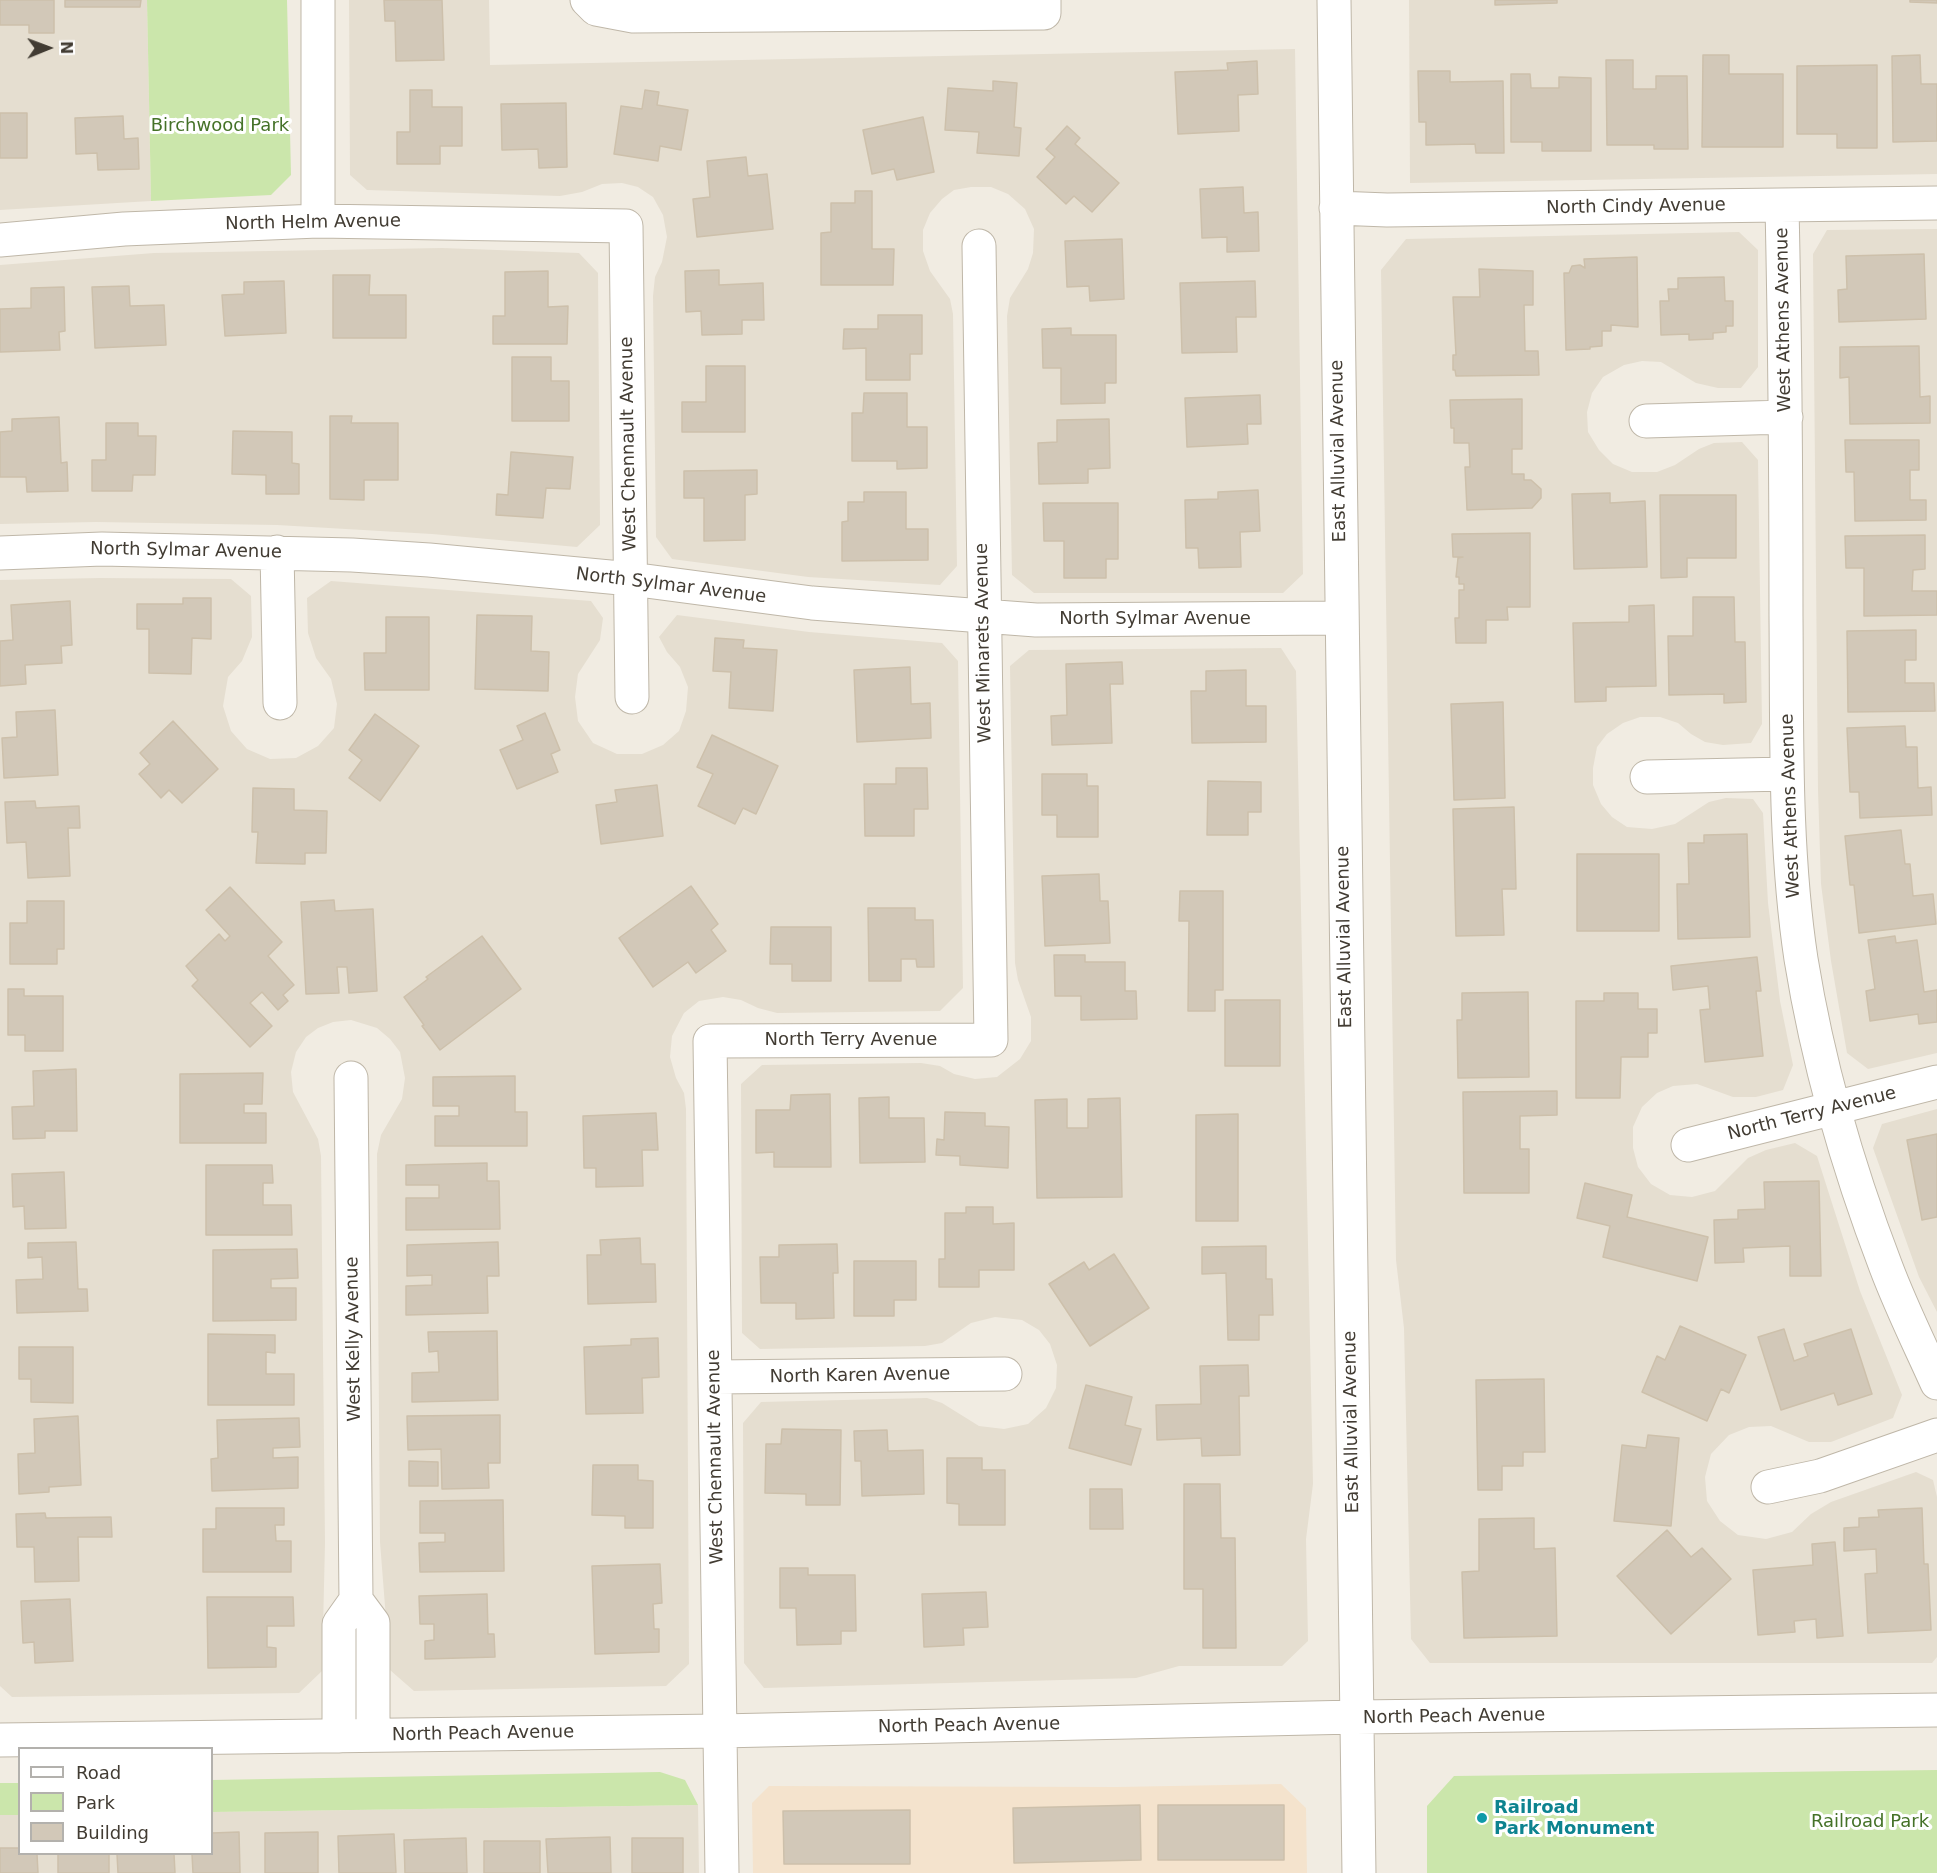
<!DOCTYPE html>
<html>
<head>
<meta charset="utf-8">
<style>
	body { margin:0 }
	#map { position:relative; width:1937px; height:1873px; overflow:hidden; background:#f1ece2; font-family:"DejaVu Sans",sans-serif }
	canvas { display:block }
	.legend { position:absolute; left:18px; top:1747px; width:195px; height:108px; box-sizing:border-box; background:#fff; border:2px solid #b3b1ad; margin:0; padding:8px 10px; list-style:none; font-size:18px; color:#423c33 }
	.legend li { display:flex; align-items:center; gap:12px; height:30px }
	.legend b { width:30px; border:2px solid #b3b1ad }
	.north { position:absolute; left:18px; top:18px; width:60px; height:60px; -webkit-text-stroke:4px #fff; paint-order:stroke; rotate:89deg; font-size:16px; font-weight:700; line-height:24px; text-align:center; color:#423c33 }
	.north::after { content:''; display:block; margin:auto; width:21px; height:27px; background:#423c33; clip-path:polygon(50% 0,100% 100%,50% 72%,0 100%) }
</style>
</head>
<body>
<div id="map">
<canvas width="1937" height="1873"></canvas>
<ul class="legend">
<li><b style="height:8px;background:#fff"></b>Road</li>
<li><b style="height:16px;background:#cbe6ab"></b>Park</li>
<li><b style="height:16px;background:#d2c8b8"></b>Building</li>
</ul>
<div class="north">N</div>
</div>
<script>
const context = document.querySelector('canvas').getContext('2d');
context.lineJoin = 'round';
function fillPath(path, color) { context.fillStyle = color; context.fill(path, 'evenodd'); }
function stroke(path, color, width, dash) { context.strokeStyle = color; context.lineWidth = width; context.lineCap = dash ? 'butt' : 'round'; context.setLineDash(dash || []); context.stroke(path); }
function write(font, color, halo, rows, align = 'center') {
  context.font = font + ' "DejaVu Sans",sans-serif'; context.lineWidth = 6; context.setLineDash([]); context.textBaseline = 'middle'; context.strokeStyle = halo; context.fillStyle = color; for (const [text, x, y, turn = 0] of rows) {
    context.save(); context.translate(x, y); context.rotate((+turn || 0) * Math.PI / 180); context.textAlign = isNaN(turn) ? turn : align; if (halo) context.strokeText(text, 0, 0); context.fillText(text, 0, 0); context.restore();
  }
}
const residential = new Path2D(`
	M0,0h147l4,201 -151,9z
	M349,0h140l1,65 805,-16 8,525 -20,19h-249l-22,-18 -5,-259 3,-18 18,-29 5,-16 1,-24 -9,-20 -17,-15 -17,-7h-20l-17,3 -12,9 -12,14 -7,17v21l7,20 20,28 3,15 4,252 -17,19 -132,-8 -136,-18 -16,-22 -3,-241 2,-19 7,-15 5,-25 -4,-22 -10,-18 -15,-10 -16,-4 -20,1 -20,8 -22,4 -193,-6 -17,-15z
	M1409,0h528v174l-527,9z
	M1937,229v824l-69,16 -21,-16 -16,-92 -10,-77 -3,-94 -5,-536 14,-24z
	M1739,232l19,18v117l-17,21h-23l-22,-5 -35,-21 -19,-1 -18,4 -21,12 -11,16 -5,19 1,20 11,18 14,14 19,8h25l18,-7 24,-16 15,-6 28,-1 16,18 4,264 -11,19 -28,2 -18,-3 -14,-8 -13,-11 -18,-6h-20l-17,6 -16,11 -10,13 -4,21v17l8,19 11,13 15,10 25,2 23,-5 34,-22 17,-4 27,1 10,14 5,90 12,98 13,64 -10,25 -27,7h-23l-36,-13 -24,2 -16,7 -15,14 -9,20v21l5,19 13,17 19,11 22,2 23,-6 33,-33 18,-8 29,-7 22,13 43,135 42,104 -9,23 -62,24h-22l-38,-16 -22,1 -20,8 -18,19 -6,23 2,24 13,20 18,14 28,4 26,-7 19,-18 20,-12 85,-30 17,8 4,17v160l-5,6h-502l-19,-24 -7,-311 -8,-68 -15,-990 25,-31z
	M442,248l137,5 19,20 2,252 -23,22 -145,-13 -155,-9 -181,-3 -96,2v-259l154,-12z
	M100,578l131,1 20,17 1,41 -10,24 -14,16 -5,29 8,25 16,18 23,10 26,-1 22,-12 16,-18 3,-24 -6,-25 -15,-21 -8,-25 -1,-35 24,-17 260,20 12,17 -3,22 -22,34 -3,23 3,24 15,22 24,11h25l21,-9 16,-14 7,-20 2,-24 -8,-20 -13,-15 -8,-15 18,-22 132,17 133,11 16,18 5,327 -23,23 -163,2 -19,-5 -17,-8 -18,-3 -24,4 -15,12 -12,23 -2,21 6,21 8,15 2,16 3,555 -23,22 -252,5 -24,-21 -10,-128 -3,-388 4,-19 21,-36 3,-21 -5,-26 -10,-13 -13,-11 -26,-8 -18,2 -15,6 -12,9 -10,15 -5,20 2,20 25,47 3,17 4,387 -3,128 -23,22 -287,4 -12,-11v-1106z
	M1281,648l15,23 17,813 -7,55 2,102 -26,25h-103l-43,12 -372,10 -20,-25 -1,-240 18,-21 166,-4 15,5 37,23 25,3 24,-5 18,-16 10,-20 1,-23 -7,-21 -11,-14 -17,-10 -27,-3 -24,6 -29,20 -17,3 -165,3 -18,-16 -1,-249 21,-19 159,-2 19,3 14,8 21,5 22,-2 23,-18 11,-18v-24l-13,-37 -3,-17 -5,-297 19,-16z
	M1937,1109v203l-18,-35 -46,-129 9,-24z
	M698,1805l1,68h-699v-58h19l1,39h192v-42z`);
const commercial = new Path2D(`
	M1281,1784l25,24 1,65h-554l-1,-70 17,-17 348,1z`);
const green = new Path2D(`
	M147,0h140l4,175 -20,20 -120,6z
	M1937,1770v103h-510v-67l27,-30z
	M660,1772l25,8 13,25 -486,7v-32z
	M0,1783h19v32h-19z`);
const building = new Path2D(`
	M0,0h54v33h-25v-8h-29z
	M65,0h76l-1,7h-75z
	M384,0h58l2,60 -48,1 -1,-40h-10z
	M1495,0h62v3l-62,2z
	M1910,0h27v3l-27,-1z
	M1703,55h26v19h54v73h-81z
	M1920,55l1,29h16v57l-44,1 -1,-86z
	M1606,60h27v29h23v-13h31l1,73h-34v-4h-47z
	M1257,61l1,33 -20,1 1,36 -61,3 -3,-62 53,-2 -1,-7z
	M1877,65v83h-40v-14h-40v-68z
	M1418,71h32v11l53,-1 1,72h-28l-1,-9 -49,1v-23h-7z
	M1511,74h19l1,14h28v-11l32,1v73h-49v-9h-31z
	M993,81l24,2 -3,44 7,1 -2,28 -42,-3 2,-21 -34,-2 3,-42 45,3z
	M410,90h22v17h30v39h-22v18h-43v-32h13z
	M645,90l14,2 -2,13 31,5 -7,40 -21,-4 -2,15 -44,-7 7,-48 21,3z
	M566,103l1,64 -28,1 -1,-19 -36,1 -1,-46z
	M0,113h27v45h-27z
	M123,116l1,23 14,-1 1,31 -41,1 -1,-17 -21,1 -1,-36z
	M923,117l11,55 -37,8 -3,-11 -22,5 -9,-44z
	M1067,126l13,12 -5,6 44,39 -27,29 -18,-16 -8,8 -29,-27 18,-20 -9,-8z
	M746,157l2,19 19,-2 6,55 -76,8 -4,-38 17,-2 -3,-36z
	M1243,187l1,26 14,-1 1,39 -32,1v-15l-25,1 -2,-49z
	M855,191h17v58h22l-1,36h-72v-52l10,-1v-29h24z
	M1122,239l2,60 -34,2 -1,-15 -22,1 -2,-46z
	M1924,254l2,65 -87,3 -1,-32 9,-1 -1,-33z
	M1637,257l1,70 -27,-2v6h-9v15l-12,1v2l-24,1 -2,-77h5l3,-7 8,-1 5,3 -1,-9z
	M1479,269l54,2v34h-9l1,46h13l1,24 -83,1 -1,-6h-2v-15h3l-3,-58h27z
	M719,270v15l44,-2 1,37h-22v14l-40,1 -1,-24 -15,1 -1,-41z
	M548,271v36l20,-1 -1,38h-74v-28h12v-44z
	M333,275h37l-1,20h37v43h-73z
	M1724,277l1,24h8v25h-7v6l-13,1v6l-24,1v-6l-28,1 -1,-34h9l-1,-12h10v-11z
	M284,281l2,52 -61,3 -3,-41 22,-1v-12z
	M1255,281l1,36h-20l1,35 -55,1 -2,-70z
	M129,286l1,20 34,-1 2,40 -71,3 -3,-61z
	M64,287l1,44 -6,1 1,18 -60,2v-43l31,-1v-20z
	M878,315h44v39h-12v26h-44v-32l-23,1 1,-20h34z
	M1071,328v7h45v48h-11v20l-44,1v-36h-18l-1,-39z
	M1919,346l1,51 10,-1v27l-80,1 -1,-47 -9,1v-31z
	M512,357h39v24h18v40h-57z
	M706,366h39v66h-63v-30h24z
	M864,393h43v34h20v41l-30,1v-8h-45v-48h11z
	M1260,395l1,29h-14l1,20 -61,3 -2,-49z
	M1522,399v50h-10v25h12v6h7l10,9v9l-9,10 -65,2 -2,-43h5l-1,-24h-15v-15h-3l-1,-28z
	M330,416h22l-1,7h47v57h-34v20l-34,-1z
	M59,417l2,46 6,-1 1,29 -41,1 -1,-15h-26v-45l12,-1v-12z
	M1109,419l1,49 -22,1v14l-49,1 -1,-41 19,-1v-22z
	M106,423h32v13h18l-1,39h-22l-1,16h-40v-31h14z
	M233,431l59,1v31l7,1v30h-33v-19l-34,-1z
	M1845,440h74v30h-9v30h16v20l-71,1 -1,-49h-8z
	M511,452l62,5 -3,32 -24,-1 -3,30 -47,-3 1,-21 11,1z
	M757,470v24l-12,1v45l-41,1v-43h-20v-27z
	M1258,490l2,41 -20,1 1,35 -42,1 -1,-20h-12l-1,-48 33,-1v-7z
	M864,492h42v37h22v31l-86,1v-39l6,-1v-19h16z
	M1610,493v10l35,-2 2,66 -73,2 -2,-75z
	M1660,495h76v63h-49v19l-26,1z
	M1043,503h75v56h-12v19h-42v-37h-20z
	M1530,533v74h-23l1,13h-22v23h-30l-1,-25h4v-28h5v-6h-5v-7h-3l2,-19 5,-1h-10l-1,-23z
	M1925,535v34l-12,1 -1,21h25v24l-73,1v-48h-18l-1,-32z
	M1693,597h41l1,45h10l1,60 -22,1v-9l-55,1 -1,-59h25z
	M183,598h28v41l-19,-1 -1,36 -42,-1v-44h-12v-25h46z
	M70,601l2,44 -11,1 1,17 -37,2 1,19 -26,2v-45l13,-1 -2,-35z
	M1654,605l2,81 -50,1v14l-31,1 -2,-79 56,-1v-16z
	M477,615l55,1 -1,35 18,1 -1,39 -73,-2z
	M386,617h43v73h-64l-1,-37h22z
	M1916,630v30h-11v23h29l1,28 -87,1 -1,-81z
	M715,638l29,2 -1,8 34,2 -4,61 -44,-3 2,-36 -18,-1z
	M1122,662l1,22h-13l2,59 -60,2 -1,-29 16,-1 -1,-51z
	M910,667l1,37 19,-1 1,35 -74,4 -3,-72z
	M1246,670v36h20v36l-74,1 -1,-52h15v-20z
	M1503,702l2,96 -51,2 -3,-96z
	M55,710l3,65 -54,3 -2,-40 15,-1 -1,-25z
	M545,713l15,37 -9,4 7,18 -41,17 -17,-39 23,-10 -6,-14z
	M375,714l44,32 -39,55 -31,-23 13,-18 -13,-10z
	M173,721l45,48 -36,34 -13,-13 -8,8 -22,-24 11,-10 -10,-11z
	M1905,726l1,21h11l1,41 13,-1 1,28 -72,3 -1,-26h-9l-3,-64z
	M712,735l66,31 -22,48 -13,-6 -8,16 -37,-18 15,-32 -16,-7z
	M896,768h31l1,41h-14v27h-49l-1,-52h32z
	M1042,774h45v12h11v51h-41v-22h-15z
	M1208,781l53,1v30h-13v23h-41z
	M657,785l6,51 -62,8 -5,-39 21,-3 -2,-12z
	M253,788l41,1v21l33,1 -1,42h-21v11l-49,-1 2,-31h-6z
	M35,801l1,7 43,-2 1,22h-12l2,48 -42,2 -2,-36 -19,1 -2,-41z
	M1514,807l2,82h-14l2,46 -48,1 -3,-127z
	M1901,830l4,34h5l3,32 20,-2 3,30 -77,9 -5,-48h-4l-5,-49z
	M1747,834l3,103 -72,2 -1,-55h12l-1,-41h16v-8z
	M1577,854h82v77h-82z
	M1099,874l1,27h8l2,42 -65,3 -3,-70z
	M691,886l27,38 -7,6 15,21 -30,22 -8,-11 -35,25 -34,-49z
	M230,887l52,55 -14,14 26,29 -11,10 5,6 -10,9 -16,-18 -12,11 22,23 -22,21 -58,-61 6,-6 -12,-14 33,-32 6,7 5,-5 -24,-26z
	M1180,891h43v99h-8v21h-27l1,-90h-10z
	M334,900l1,11 38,-2 4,82 -28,2 -2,-26h-10l2,26 -33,1 -5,-92z
	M27,901h37v48h-7v15h-47v-41h17z
	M868,908h47v12h18l1,47h-17l-1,-8h-15v22h-32z
	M771,927h60v54h-39v-17h-22z
	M482,936l39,53 -81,61 -18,-24 2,-1 -20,-28 24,-18 -2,-2z
	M1895,936l1,7 21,-3 7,52 13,-2v32l-18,2 -1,-10 -48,7 -4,-30 9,-2 -7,-49z
	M1054,955h31v7h40v29h11l1,28 -56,1v-24h-26z
	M1757,957l4,34h-5l7,65 -58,6 -5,-52 10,-1 -2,-23 -35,4 -2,-24z
	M8,989h16v7h39v55h-38v-16h-17z
	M1528,992l1,85 -71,1 -1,-58h5v-27z
	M1604,993h34v16h19v24h-9v24h-27l-1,41h-44v-97h28z
	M1225,1000h55v66h-55z
	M76,1069l1,62h-32v7l-32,1 -1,-32 22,-1 -1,-35z
	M263,1073l-1,31h-18v9h22v30h-86v-69z
	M515,1076v36h12v34h-92v-30h24v-10h-26v-29z
	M1557,1091v24l-37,1v33h9v44h-65l-1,-101z
	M830,1094l1,73h-57v-15l-18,1v-43h34l1,-15z
	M889,1097v21h35l1,44 -65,1 -1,-65z
	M1120,1098l2,99 -85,1 -2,-98 32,-1v29h21v-29z
	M945,1112l40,1v13l24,1 -1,41 -48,-3v-9l-24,-1 1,-16 7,1z
	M656,1113l2,37h-16l1,36 -47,1v-19h-12l-1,-52z
	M1238,1114v107h-42v-106z
	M1937,1134v83l-15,3 -15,-80z
	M487,1163v18h12l1,48 -94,1v-32h33v-13h-33v-20z
	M206,1165h66l1,18h-10v22h28l1,30h-86z
	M64,1172l2,56 -41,1 -1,-23 -11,1 -1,-33z
	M1819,1181l2,95h-31v-30l-47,2 1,14 -29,1 -1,-43 24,-1v-9l27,-1 -1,-27z
	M1585,1183l47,12 -5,22 81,20 -11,44 -94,-24 7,-31 -33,-8z
	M966,1207h27v17l21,-1v47h-35v17h-40v-28h6v-46h21z
	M640,1238l1,26h14l1,38 -68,2 -1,-49h14l-1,-15z
	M76,1242l2,47h9l1,22 -71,2 -1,-33 27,-1 -1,-22 -14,1v-15z
	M498,1242l1,34h-12l1,37 -82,2v-29l26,-1v-10l-25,1v-31z
	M837,1244l1,29h-5l1,45 -38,1v-16h-35l-1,-46h19v-12z
	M1266,1246v33h6l1,36h-14v25h-31l-2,-67 -24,1v-27z
	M297,1249l1,29 -27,1v9h25v32l-83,1v-71z
	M1114,1254l35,54 -59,38 -41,-62 35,-22 5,8z
	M854,1261h62v39h-22v16h-40z
	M1680,1326l66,29 -17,38 -8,-4 -14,32 -65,-29 15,-36 8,4z
	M1784,1329l10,32 14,-5 -4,-12 47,-15 21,65 -34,11 -4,-12 -53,17 -23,-73z
	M497,1331l1,69 -86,2v-29l27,-1 -1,-21 -9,1 -1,-20z
	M208,1334l67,1v18l-9,-1v22h28v31h-86z
	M658,1338l1,39 -17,1 1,35 -57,1 -2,-67 47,-2v-6z
	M19,1347h54v56l-42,-1v-23h-12z
	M1248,1365l1,31h-10l1,59 -38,1 -1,-18 -44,2 -1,-35 45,-1 -1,-38z
	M1544,1379l1,73h-22v14h-21v24h-24l-2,-110z
	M1086,1385l46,12 -7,28 16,4 -10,36 -62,-17z
	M500,1415v48h-12l1,25 -47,1 -1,-40 -33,1 -1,-34z
	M78,1416l3,69 -32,2v5l-30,2 -1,-40 17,-1 -1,-34z
	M299,1418l1,29 -27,1v10l25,-1v31l-86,3 -1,-32 7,-1 -1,-38z
	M782,1429l59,1 -1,75h-34v-11l-41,-1 1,-49h15z
	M887,1430l1,21 35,-1 1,44 -62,2 -1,-35h-6l-1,-30z
	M1648,1435l31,3 -8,88 -57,-5 8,-76 24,3z
	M947,1458h35v12h23v55h-46v-21l-12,-1z
	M409,1461l29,1v24h-29z
	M593,1465h45v15l15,1v47h-28v-12l-33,-1z
	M1184,1484h36l1,54h14l1,110h-33v-59h-19z
	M1090,1489h32l1,40h-33z
	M503,1500l1,71 -84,1 -1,-29 26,-1v-9h-25v-32z
	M216,1508h68v17h-9l1,16h15v31h-88v-43h13z
	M1922,1508l2,56h4l3,66 -63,3 -3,-59 12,-1 -1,-24 -32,2v-23l15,-1v-9l20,-1 -1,-7z
	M45,1513l1,5 65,-1 1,20h-34l1,44 -44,1 -1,-35h-17l-1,-33z
	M1534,1518v31l21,-1 2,88 -93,2 -2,-66 17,-1v-52z
	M1667,1530l24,27 11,-9 29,31 -60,55 -54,-58z
	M1835,1542l8,94 -26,2 -1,-19 -22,2 1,11 -37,3 -5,-65 60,-5 -1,-21z
	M660,1564l2,39 -9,1 1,25h5v23l-64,2 -3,-88z
	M780,1568h28v7h47l1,56h-15v13l-44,1 -1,-37h-16z
	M986,1592l2,35 -25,1 1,17 -40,2 -2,-53z
	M487,1594l1,40h6l1,23 -70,2v-18l9,-1v-16h-14l-1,-28z
	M207,1597h86l1,29h-27v21l9,1v19l-68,1z
	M70,1599l3,62 -38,2 -1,-21 -11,1 -2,-42z
	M1140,1805l1,55 -127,3 -1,-55z
	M1158,1805h126v55h-126z
	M910,1810v54h-126l-1,-53z
	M239,1832l1,41h-47l-1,-19h20v-21z
	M318,1832v41h-53v-40z
	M394,1834l2,39h-57l-1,-37z
	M610,1837l1,36h-63l-2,-34z
	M466,1838l1,35h-62l-1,-33z
	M632,1838h51v35h-51z
	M484,1841h56v32h-56z
	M0,1848h20v6h17l1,19h-38z
	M58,1854h51v19h-51z
	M117,1854h57l1,19h-57z`);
const minor = new Path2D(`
	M318,0v221
	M587,0l9,9 37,7 411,-3v-13
	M1334,0l25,1873
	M1782,206c3,137 4,273 4,410 1,115 -2,230 15,343 17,105 47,209 85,308 15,40 34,78 51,116
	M1336,208l51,2 550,-7
	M0,240l124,-11 194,-8 308,5 6,471
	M1646,421l140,-4
	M277,552l3,151
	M0,553l102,-4 250,6 77,5 202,19 181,24 224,17 305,-2
	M1647,777l140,-3
	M351,1078l5,522 17,23v112
	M1688,1145l249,-63
	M715,1377l290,-3
	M1768,1487l52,-11 117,-41
	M339,1736v-112l17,-24
	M0,1740l720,-9 636,-14 581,-7
	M722,1873l-12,-832 281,-1 -12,-794`);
const markers = [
	[1482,1818,6,"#0f9aa8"]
];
const parkNames = [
	["Birchwood Park",220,126],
	["Railroad Park",1870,1822]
];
const streetNames = [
	["North Cindy Avenue",1636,207,-1],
	["North Helm Avenue",313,223,-1],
	["West Athens Avenue",1784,320,-91],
	["West Chennault Avenue",629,444,-91],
	["East Alluvial Avenue",1339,451,-91],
	["North Sylmar Avenue",186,551,1],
	["North Sylmar Avenue",671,586,7],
	["North Sylmar Avenue",1155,619],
	["West Minarets Avenue",984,643,-91],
	["West Athens Avenue",1791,806,-92],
	["East Alluvial Avenue",1345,937,-91],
	["North Terry Avenue",851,1040],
	["North Terry Avenue",1812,1114,-14],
	["West Kelly Avenue",354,1339,-91],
	["North Karen Avenue",860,1376,-1],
	["East Alluvial Avenue",1352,1422,-91],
	["West Chennault Avenue",716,1457,-91],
	["North Peach Avenue",1454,1717,-1],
	["North Peach Avenue",969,1726,-1],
	["North Peach Avenue",483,1734,-1]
];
const cultureNames = [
	["Railroad",1494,1808],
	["Park Monument",1494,1829]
];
fillPath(residential, '#e5ded0');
fillPath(commercial, '#f4e3cd');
fillPath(green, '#cbe6ab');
fillPath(building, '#d2c8b8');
stroke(building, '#cdc0ab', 1.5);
stroke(minor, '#bfb7a8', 35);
stroke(minor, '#fff', 33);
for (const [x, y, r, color] of markers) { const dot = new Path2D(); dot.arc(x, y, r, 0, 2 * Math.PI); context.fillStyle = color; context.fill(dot); stroke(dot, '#fff', 2); }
write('18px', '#457228', '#fff', parkNames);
write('18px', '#423c33', '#fff', streetNames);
write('bold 18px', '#0d838f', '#fff', cultureNames, 'left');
</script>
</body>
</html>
